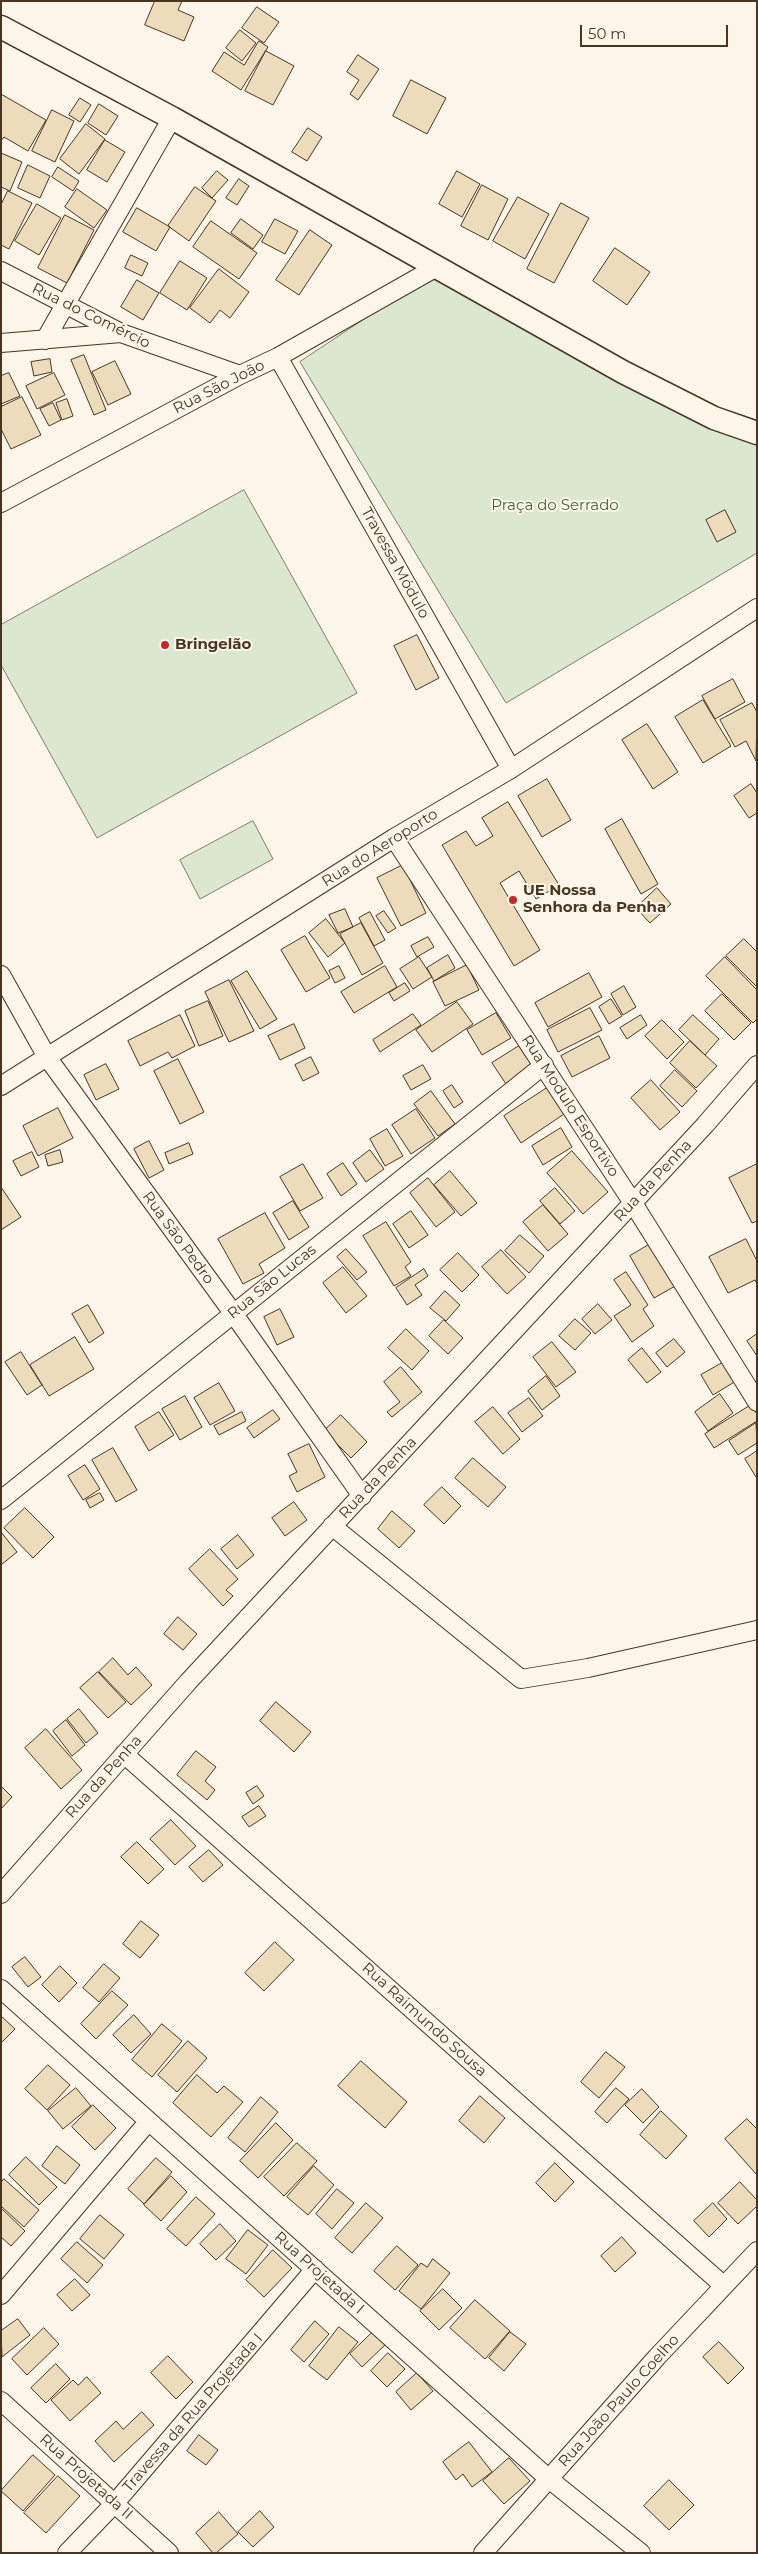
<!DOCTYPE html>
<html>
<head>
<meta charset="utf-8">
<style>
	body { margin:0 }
	#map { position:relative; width:758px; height:2554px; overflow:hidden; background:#fbf6e9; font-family:Montserrat,sans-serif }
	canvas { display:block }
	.frame { position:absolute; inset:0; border:2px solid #4a3520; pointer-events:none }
	.scale { position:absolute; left:580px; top:25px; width:148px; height:22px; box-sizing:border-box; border:2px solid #4a3520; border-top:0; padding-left:6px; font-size:15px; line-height:18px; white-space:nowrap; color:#4a3520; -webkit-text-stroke:4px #fbf6e9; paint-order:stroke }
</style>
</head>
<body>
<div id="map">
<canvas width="758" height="2554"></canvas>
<div class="frame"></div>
<div class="scale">50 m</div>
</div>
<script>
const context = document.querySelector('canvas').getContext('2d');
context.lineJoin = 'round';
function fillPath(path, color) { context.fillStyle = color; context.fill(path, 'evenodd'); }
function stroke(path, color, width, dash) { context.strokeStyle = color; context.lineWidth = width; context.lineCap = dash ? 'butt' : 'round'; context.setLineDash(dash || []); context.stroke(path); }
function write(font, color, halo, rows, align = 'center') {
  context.font = font + ' Montserrat,sans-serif'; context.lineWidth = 4; context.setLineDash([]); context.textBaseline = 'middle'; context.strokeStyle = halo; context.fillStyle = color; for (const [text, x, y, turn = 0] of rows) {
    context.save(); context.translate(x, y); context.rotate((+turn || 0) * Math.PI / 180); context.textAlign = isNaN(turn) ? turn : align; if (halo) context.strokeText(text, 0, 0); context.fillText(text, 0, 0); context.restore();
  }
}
const green = new Path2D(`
	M431,275l326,165v113l-251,150 -206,-341z
	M244,490l113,203 -260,145 -96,-173v-40z
	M253,821l20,38 -73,40 -20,-39z`);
const building = new Path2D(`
	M155,1h27l-4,9 16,7 -10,24 -39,-16z
	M257,7l22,15 -15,21 -22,-15z
	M240,30l16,13 -14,18 -16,-13z
	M259,41l9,6 -27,43 -29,-19 12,-19 20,13z
	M266,51l28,15 -21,39 -28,-14z
	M358,55l21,14 -21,31 -8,-6 9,-14 -12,-8z
	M411,80l35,18 -19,36 -34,-18z
	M1,94l45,26 -18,31 -24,-14 -3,4z
	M80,98l11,7 -11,17 -11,-7z
	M99,104l19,12 -12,19 -18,-12z
	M52,110l22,11 -19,41 -23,-11z
	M86,124l19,15 -26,35 -19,-15z
	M308,128l14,9 -15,24 -15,-9z
	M105,140l20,12 -18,30 -20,-12z
	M1,153l21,9 -12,29 -9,-4z
	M28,165l22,11 -10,22 -22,-10z
	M58,167l21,14 -6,10 -21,-14z
	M217,171l11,9 -16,18 -10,-10z
	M457,171l23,13 -18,33 -23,-13z
	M239,179l10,7 -12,19 -11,-7z
	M482,185l26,14 -20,41 -27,-14z
	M195,187l21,14 -27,40 -21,-15z
	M77,189l30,21 -13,18 -29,-21z
	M8,191l24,12 -23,46 -8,-4v-40z
	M518,197l31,17 -24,45 -32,-18z
	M561,203l28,15 -35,65 -27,-14z
	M37,204l24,14 -22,37 -24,-14z
	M137,208l33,19 -14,24 -33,-19z
	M65,215l29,15 -27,53 -29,-15z
	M241,219l22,16 -10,14 -22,-16z
	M275,219l23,12 -13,23 -23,-12z
	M211,221l46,32 -18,26 -46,-32z
	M310,230l22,15 -33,50 -23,-15z
	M615,248l35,24 -23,33 -34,-24z
	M131,255l17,8 -6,13 -17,-8z
	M180,261l27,17 -20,32 -27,-17z
	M219,269l30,23 -19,26 -10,-8 -10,13 -20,-15z
	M137,280l22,13 -16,27 -22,-13z
	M84,355l22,55 -12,5 -23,-55z
	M50,359l2,13 -18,4 -3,-14z
	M115,361l16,33 -23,11 -16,-33z
	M9,373l11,23 -19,8v-28z
	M54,373l11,22 -28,14 -11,-23z
	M22,397l19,38 -30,14 -10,-20v-22z
	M67,399l6,17 -11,4 -6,-17z
	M53,403l8,17 -12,6 -9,-17z
	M725,510l11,22 -19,10 -11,-22z
	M417,635l22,43 -23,12 -22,-44z
	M733,679l12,23 -30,17 -13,-23z
	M703,700l28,46 -28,17 -28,-46z
	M752,703l5,9 -1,49 -10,-20 -11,6 -15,-27z
	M647,724l31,48 -25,17 -31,-49z
	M547,779l24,41 -29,17 -24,-41z
	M751,784l6,9v20l-8,5 -15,-22z
	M508,802l51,83 -23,14 -17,-28 -19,12 40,67 -26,16 -72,-121 24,-14 10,15 17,-10 -11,-18z
	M622,819l36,65 -17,10 -36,-65z
	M403,865l23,48 -25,13 -24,-48z
	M657,888l14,16 -21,19 -14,-15z
	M345,909l8,18 -15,6 -9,-18z
	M384,911l12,17 -8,5 -12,-17z
	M370,912l15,28 -11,6 -15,-28z
	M326,919l19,24 -17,14 -19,-24z
	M361,923l22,40 -21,12 -22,-41z
	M305,936l25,42 -24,14 -25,-42z
	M428,937l6,10 -17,10 -6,-11z
	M744,939l13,13v35l-31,-31z
	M448,955l7,13 -21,13 -7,-13z
	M419,957l13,20 -19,12 -13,-20z
	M725,957l32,33v29l-4,4 -47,-47z
	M467,965l12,25 -34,16 -12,-24z
	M339,966l6,12 -10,5 -6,-12z
	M385,966l12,21 -43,26 -13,-21z
	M247,971l30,48 -17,10 -29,-48z
	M589,973l13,24 -54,30 -13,-24z
	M229,980l25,51 -25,11 -24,-50z
	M405,983l5,8 -16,10 -5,-8z
	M624,986l12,21 -13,8 -12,-21z
	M722,994l29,29 -17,17 -29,-29z
	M611,999l11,17 -13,8 -10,-17z
	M208,1001l15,35 -24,10 -14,-35z
	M457,1002l16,22 -41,28 -16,-22z
	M590,1008l12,22 -44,22 -11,-22z
	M496,1013l15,25 -29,17 -15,-25z
	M413,1014l8,11 -41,27 -7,-12z
	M180,1015l15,31 -23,12 -4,-6 -28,14 -12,-25z
	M641,1015l6,10 -20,14 -7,-11z
	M693,1015l26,24 -14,16 -26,-25z
	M662,1020l22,22 -17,17 -22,-23z
	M294,1024l11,24 -25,12 -12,-24z
	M599,1036l11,22 -38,19 -11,-21z
	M690,1041l27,25 -21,22 -26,-25z
	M519,1046l14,21 -27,17 -14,-21z
	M311,1057l8,16 -16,8 -8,-16z
	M178,1059l26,53 -24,12 -26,-53z
	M106,1064l13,25 -23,11 -12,-25z
	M423,1065l8,14 -20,11 -8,-14z
	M675,1070l22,21 -15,16 -22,-21z
	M651,1080l29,32 -20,18 -29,-32z
	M452,1085l11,17 -9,6 -11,-17z
	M547,1088l17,26 -43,29 -17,-27z
	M431,1091l24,33 -17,12 -24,-32z
	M58,1108l15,30 -35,18 -15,-30z
	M416,1109l19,29 -24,16 -19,-29z
	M561,1128l11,19 -29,18 -11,-19z
	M387,1129l16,27 -18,10 -15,-27z
	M149,1141l15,29 -15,8 -15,-29z
	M189,1143l4,11 -24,10 -4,-11z
	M60,1150l3,12 -15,4 -3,-11z
	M370,1150l14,19 -18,13 -13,-19z
	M572,1151l36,41 -25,22 -36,-41z
	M32,1152l7,15 -18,9 -8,-15z
	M343,1163l14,21 -16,12 -14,-22z
	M303,1164l20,34 -23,13 -20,-34z
	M757,1164v57l-5,2 -23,-45z
	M450,1171l27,32 -16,13 -27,-31z
	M428,1178l27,34 -19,15 -26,-34z
	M1,1187l20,30 -20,13z
	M555,1188l20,23 -15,13 -20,-23z
	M293,1201l16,26 -20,13 -16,-27z
	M543,1205l25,29 -20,17 -25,-29z
	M411,1211l17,24 -19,13 -16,-24z
	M265,1213l20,35 -26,16 5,9 -21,11 -25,-45z
	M386,1222l25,40 -6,5 6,9 -17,10 -31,-50z
	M520,1235l24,21 -15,17 -24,-22z
	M746,1239l11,22v23l-2,-4 -27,13 -19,-36z
	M652,1243l25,42 -23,13 -24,-42z
	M346,1249l21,23 -10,8 -20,-23z
	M501,1250l25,27 -19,17 -25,-27z
	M458,1253l21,22 -17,17 -22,-22z
	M343,1267l24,29 -21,17 -23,-30z
	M424,1269l4,7 -13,9 7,10 -15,10 -11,-17z
	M626,1272l22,33 -5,4 11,17 -22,16 -18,-26 17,-11 -17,-25z
	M445,1291l15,14 -14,16 -16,-13z
	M598,1304l14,16 -17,14 -13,-15z
	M88,1305l16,28 -15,10 -17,-29z
	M280,1309l14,28 -17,8 -13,-28z
	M575,1319l16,14 -16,17 -16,-14z
	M444,1320l19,18 -15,16 -19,-18z
	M406,1329l23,22 -17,19 -24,-22z
	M757,1334v22l-10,-15z
	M75,1337l19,32 -45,27 -19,-31z
	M674,1339l11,13 -18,15 -11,-14z
	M552,1342l24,30 -20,15 -23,-30z
	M642,1348l19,24 -14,11 -19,-23z
	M21,1352l21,33 -15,10 -22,-33z
	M724,1362l12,19 -23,14 -12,-20z
	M401,1367l21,25 -30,25 -5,-5 13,-10 -16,-20z
	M546,1376l14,20 -18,14 -14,-19z
	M219,1383l16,28 -25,14 -16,-27z
	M720,1394l13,19 -25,18 -13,-19z
	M185,1396l17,31 -22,13 -18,-31z
	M529,1398l14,18 -21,16 -14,-19z
	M751,1405l6,9v7l-43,27 -9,-14z
	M493,1407l27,32 -17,15 -28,-32z
	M273,1410l7,9 -26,19 -7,-10z
	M159,1412l15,23 -25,16 -14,-24z
	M242,1412l4,9 -27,14 -5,-9z
	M341,1415l26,27 -16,16 -27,-27z
	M756,1423l1,20 -19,12 -9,-14z
	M309,1444l16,33 -28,15 -8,-16 8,-4 -9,-18z
	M113,1448l24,42 -21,12 -24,-42z
	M757,1451v26h-1l-11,-18z
	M473,1458l33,29 -18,20 -33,-29z
	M85,1465l15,24 -17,11 -15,-24z
	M442,1487l19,19 -17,18 -20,-19z
	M100,1493l4,7 -14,8 -4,-8z
	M294,1502l13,18 -22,16 -13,-18z
	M25,1508l29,29 -21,21 -29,-30z
	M392,1511l23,20 -16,17 -21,-19z
	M1,1532l16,20 -16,13z
	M238,1535l16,20 -17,14 -16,-20z
	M210,1549l28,30 -12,11 7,6 -10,10 -34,-37z
	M178,1617l19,17 -14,16 -19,-16z
	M113,1658l15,17 8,-8 16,18 -21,20 -32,-33z
	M98,1672l28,30 -18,16 -28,-30z
	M276,1702l35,30 -17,20 -34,-31z
	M79,1709l19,24 -12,10 -19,-24z
	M66,1720l19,25 -13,11 -19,-25z
	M46,1729l36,41 -21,19 -36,-41z
	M196,1751l20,16 -11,14 10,9 -8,10 -30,-25z
	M1,1786l11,11 -11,12z
	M257,1786l7,10 -11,8 -7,-11z
	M259,1806l7,10 -17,11 -7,-10z
	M171,1820l25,26 -21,19 -25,-26z
	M137,1842l27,27 -16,15 -27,-27z
	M209,1850l14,15 -20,17 -14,-15z
	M141,1921l18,14 -19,23 -17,-14z
	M275,1942l19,18 -30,31 -19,-18z
	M25,1957l16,20 -13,10 -16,-20z
	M104,1964l16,14 -21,24 -16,-14z
	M60,1966l17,17 -18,19 -17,-17z
	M112,1991l16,14 -32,34 -15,-15z
	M134,2015l17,19 -20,19 -18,-18z
	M1,2016l14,13 -14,14z
	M162,2024l20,17 -30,36 -20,-17z
	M188,2041l19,17 -30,34 -19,-17z
	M606,2052l19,15 -26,31 -18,-16z
	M361,2061l46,41 -22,26 -47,-42z
	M48,2065l22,20 -23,25 -22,-21z
	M197,2075l20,18 7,-7 19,16 -32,35 -38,-34z
	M76,2088l15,18 -28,23 -15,-18z
	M616,2088l13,11 -22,24 -12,-11z
	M642,2089l17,18 -16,16 -18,-18z
	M480,2096l25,22 -21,25 -25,-22z
	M261,2097l17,15 -33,40 -17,-14z
	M93,2105l23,23 -21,22 -23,-23z
	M661,2111l26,25 -21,23 -26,-24z
	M747,2119l10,10v46l-32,-36z
	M276,2123l17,17 -35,38 -18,-17z
	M297,2143l20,18 -33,35 -20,-19z
	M57,2146l23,19 -15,19 -23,-18z
	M26,2157l31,30 -18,18 -30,-30z
	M156,2158l16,14 -28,32 -16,-15z
	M555,2163l19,19 -19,20 -19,-19z
	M314,2166l20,19 -26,30 -21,-18z
	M171,2176l16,16 -26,29 -17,-16z
	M4,2179l35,31 -15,17 -23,-21v-23z
	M740,2182l17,18v6l-19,18 -20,-21z
	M337,2189l17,14 -22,26 -16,-15z
	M196,2197l19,17 -29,32 -19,-17z
	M366,2203l17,15 -31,35 -17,-15z
	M713,2203l14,16 -18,18 -15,-16z
	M1,2208l24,23 -14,15 -10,-9z
	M100,2215l24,20 -20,24 -24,-20z
	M220,2224l16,17 -20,19 -16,-16z
	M248,2230l20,15 -22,29 -20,-15z
	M622,2237l14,16 -21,19 -14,-16z
	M77,2242l26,23 -16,18 -26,-24z
	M397,2246l21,19 -23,25 -21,-19z
	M273,2250l19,18 -28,29 -18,-17z
	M433,2259l17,14 -29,36 -22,-18 22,-28 6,4z
	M75,2279l15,16 -18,16 -15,-16z
	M443,2289l19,19 -23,22 -19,-19z
	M475,2300l35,31 -25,28 -35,-31z
	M18,2319l12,16 -28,22 -1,-26z
	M315,2321l14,13 -25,28 -13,-12z
	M339,2327l19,15 -31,38 -18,-14z
	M44,2328l15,16 -32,31 -15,-16z
	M375,2330l12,13 -25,24 -12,-13z
	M510,2332l16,12 -22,27 -15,-13z
	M719,2342l25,26 -16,16 -25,-27z
	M388,2353l17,16 -18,18 -16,-16z
	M168,2356l25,26 -17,17 -25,-26z
	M56,2364l14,15 -24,24 -15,-15z
	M417,2373l16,18 -22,19 -15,-18z
	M87,2377l14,16 -31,28 -19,-21 22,-20 5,5z
	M142,2412l12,13 -40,37 -19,-21 21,-20 7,8z
	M199,2435l19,15 -12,15 -19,-14z
	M469,2442l23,30 -20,15 -9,-13 -7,6 -13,-18z
	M33,2455l22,20 -32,36 -22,-20z
	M509,2458l21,23 -26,23 -21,-23z
	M58,2476l22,20 -34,37 -22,-20z
	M669,2480l25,25 -25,25 -25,-24z
	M260,2511l14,16 -21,20 -15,-15z
	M219,2512l19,22 -22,19h-3l-17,-20z`);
const minor = new Path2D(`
	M1,271l120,62 119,42
	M45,340l127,-222
	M1,343l120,-10
	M278,357l233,412
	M1,503l239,-128 38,-18 157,-89
	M394,838l239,365 124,199
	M1,975l46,82 186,256 129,183
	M1,1086l393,-248 117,-69 246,-161
	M1,1500l543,-435
	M332,1526l189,153 67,-11 169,-38
	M124,1754l599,531
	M1,1894l187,-212 517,-557 52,-60
	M1,1989l548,490 92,74
	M1,2295l147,-173
	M1,2401l168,152
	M67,2553l48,-50 200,-234
	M483,2553l174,-196 100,-106`);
const tertiary = new Path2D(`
	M1,27l171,91 451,254 91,46 43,15`);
const markers = [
	[165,645,5,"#c62828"],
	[513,900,5,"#c62828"]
];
const streetNames = [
	["Rua do Comércio",91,316,26],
	["Rua São João",219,387,-27],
	["Travessa Módulo",395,563,61],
	["Rua do Aeroporto",380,848,-32],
	["Rua Modulo Esportivo",570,1106,57],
	["Rua da Penha",653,1181,-47],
	["Rua São Pedro",178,1238,54],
	["Rua São Lucas",272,1282,-39],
	["Rua da Penha",378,1478,-47],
	["Rua da Penha",104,1777,-48],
	["Rua Raimundo Sousa",424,2020,42],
	["Rua Projetada I",319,2273,42],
	["Rua João Paulo Coelho",619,2401,-48],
	["Travessa da Rua Projetada I",193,2413,-49],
	["Rua Projetada II",86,2477,42]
];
const parkNames = [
	["Praça do Serrado",555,506]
];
const poiNames = [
	["Bringelão",175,645],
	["UE Nossa",523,891],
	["Senhora da Penha",523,908]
];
fillPath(green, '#dce7d0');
stroke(green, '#887966', 1);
fillPath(building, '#ecdcbc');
stroke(building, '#4a3520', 1);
stroke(minor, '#4a3520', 20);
stroke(tertiary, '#4a3520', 25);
stroke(minor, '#fbf6e9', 18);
stroke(tertiary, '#fbf6e9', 22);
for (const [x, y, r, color] of markers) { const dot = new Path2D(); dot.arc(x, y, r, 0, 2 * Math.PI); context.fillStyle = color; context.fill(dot); stroke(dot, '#fbf6e9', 2); }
write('15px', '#4a3520', '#fbf6e9', streetNames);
write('15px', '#436837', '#fbf6e9', parkNames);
write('bold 15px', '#4a3520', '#fbf6e9', poiNames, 'left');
</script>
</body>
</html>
